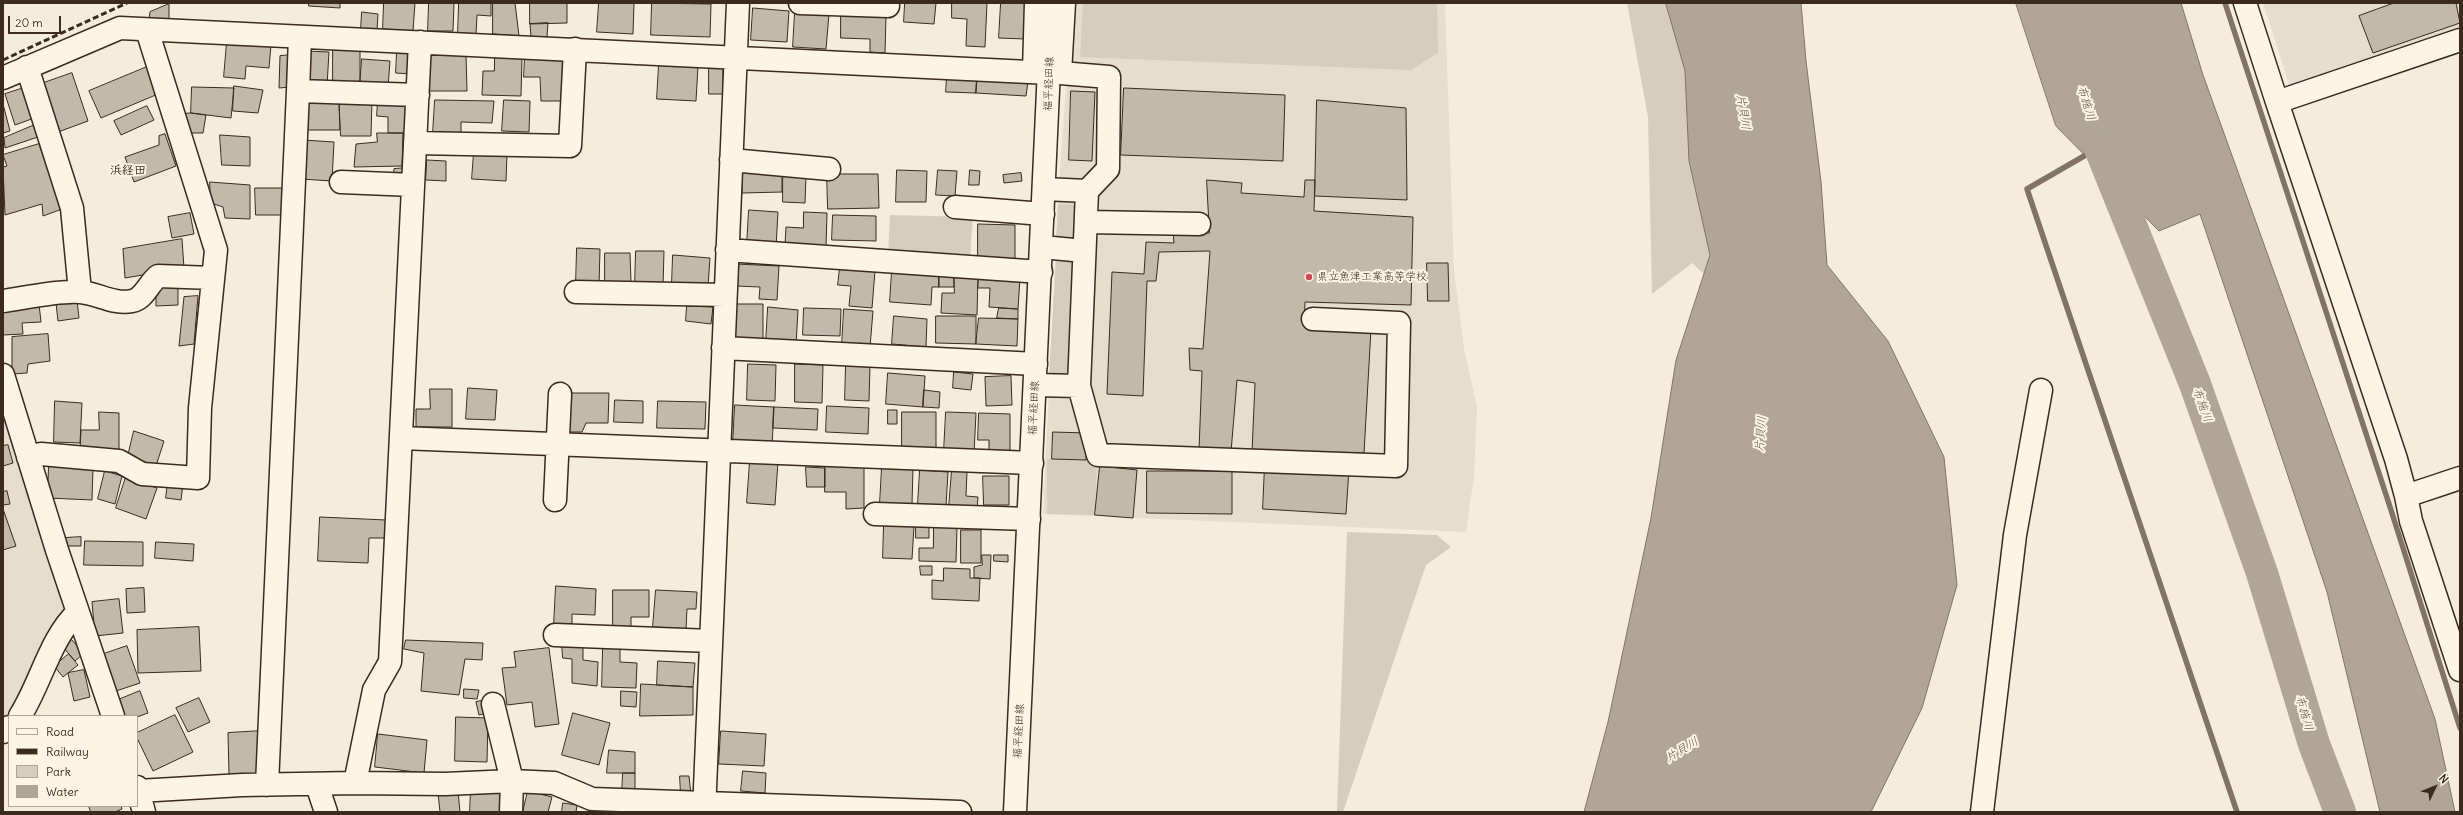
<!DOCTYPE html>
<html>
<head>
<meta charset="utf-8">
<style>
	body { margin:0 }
	#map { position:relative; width:2463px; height:815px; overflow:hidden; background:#f4eddd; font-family:Delius,sans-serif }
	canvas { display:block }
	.frame { position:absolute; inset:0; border:4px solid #3b2a1e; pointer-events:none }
	.legend { position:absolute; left:8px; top:715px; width:130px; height:92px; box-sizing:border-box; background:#fcf5e5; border:1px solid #afa495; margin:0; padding:5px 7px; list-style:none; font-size:12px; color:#3b2a1e }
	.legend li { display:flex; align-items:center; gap:8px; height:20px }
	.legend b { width:20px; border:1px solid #afa495 }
	.north { position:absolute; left:2415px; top:767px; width:40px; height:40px; -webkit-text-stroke:3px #fcf5e5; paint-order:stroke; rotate:47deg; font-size:11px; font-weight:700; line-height:16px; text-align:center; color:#3b2a1e }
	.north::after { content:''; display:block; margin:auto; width:14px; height:18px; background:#3b2a1e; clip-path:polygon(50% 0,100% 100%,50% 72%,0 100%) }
	.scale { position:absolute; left:8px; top:16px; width:53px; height:18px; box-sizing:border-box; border:2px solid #3b2a1e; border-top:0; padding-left:5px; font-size:12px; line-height:14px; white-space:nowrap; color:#3b2a1e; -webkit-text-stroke:3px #fcf5e5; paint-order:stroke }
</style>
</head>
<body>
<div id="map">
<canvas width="2463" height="815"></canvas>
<div class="frame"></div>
<ul class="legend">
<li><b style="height:5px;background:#fcf5e5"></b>Road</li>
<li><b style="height:5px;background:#3b2a1e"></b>Railway</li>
<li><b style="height:11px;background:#d6cdbd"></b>Park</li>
<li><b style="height:11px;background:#b0a596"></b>Water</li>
</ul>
<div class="north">N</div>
<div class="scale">20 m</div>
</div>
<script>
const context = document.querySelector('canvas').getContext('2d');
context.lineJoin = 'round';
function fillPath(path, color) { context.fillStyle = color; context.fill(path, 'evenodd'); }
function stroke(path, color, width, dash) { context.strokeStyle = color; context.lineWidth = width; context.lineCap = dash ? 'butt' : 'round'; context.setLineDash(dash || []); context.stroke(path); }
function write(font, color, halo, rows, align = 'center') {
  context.font = font + ' Delius,"Klee One",sans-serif'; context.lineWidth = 4; context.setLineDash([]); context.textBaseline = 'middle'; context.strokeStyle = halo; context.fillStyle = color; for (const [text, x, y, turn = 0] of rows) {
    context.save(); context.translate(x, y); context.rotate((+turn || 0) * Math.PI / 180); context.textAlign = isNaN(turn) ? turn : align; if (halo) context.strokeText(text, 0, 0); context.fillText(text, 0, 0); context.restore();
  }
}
const built = new Path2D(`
	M1072,3h373l9,268 10,78 13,58 -3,69 -8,56 -423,-18 16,-331z
	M2263,3h197v28l-170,56z
	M3,407l64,197 -53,110 -11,9z`);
const green = new Path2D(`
	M1083,3h354l1,50 -27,17 -331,-13z
	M1627,3h145l-43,294 -37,-34 -40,31 -4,-177z
	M1058,204l20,1 -2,35h-20z
	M890,215l83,2 -3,42 -82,-3z
	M1056,260h19l-4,118 -22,-2z
	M1047,459l50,1 -2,55 -48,-1z
	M1347,532l90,3 14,12 -25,18 -83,247h-6z`);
const water = new Path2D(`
	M1666,3h135l5,58 15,121 6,83 61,76 56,116 13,128 -35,123 -51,104h-287l24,-90 43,-204 25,-158 34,-105 -21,-94 -4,-90z
	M2016,3h165l22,72 232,644 20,93h-75l-53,-220 -127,-378 -41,17 -103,-105z`);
const stream = new Path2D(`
	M2225,3l166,507 69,218
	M2091,152l-64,37 210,623`);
const river = new Path2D(`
	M2099,146l96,238 67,189 52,171 26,68`);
const building = new Path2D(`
	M309,3h31v5l-31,-2z
	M384,3h31l-2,28 -30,-2z
	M429,3h25l-1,28h-25z
	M459,3h32v13l-14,-1 -1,19h-18z
	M493,3h22l4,33 -26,-2z
	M530,3h37v20l-37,1z
	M599,3h35l-1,31 -36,-2z
	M652,3l59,1 -1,33 -59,-2z
	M905,3h31l-2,21 -30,-2z
	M952,3h35l-2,44 -19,-1 1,-27 -15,-1z
	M1001,3h26l-2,36 -26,-1z
	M2394,3h62l4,20 -87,30 -14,-37z
	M169,4v15h-20l1,-7z
	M753,8l36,3 -2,31 -36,-2z
	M362,12l16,2 -1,16 -16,-1z
	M795,12l34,2 -3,35 -33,-2z
	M841,14l45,1 -1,38 -15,-1v-13l-29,-1z
	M548,23l-1,14h-16l-1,-13z
	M227,42l44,3 -2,23 -23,-2 -1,13 -21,-2z
	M333,47h27v38h-27z
	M306,51l23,1 -2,34h-22z
	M397,52h13v22l-14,-1z
	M292,55l-1,32 -12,1 1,-32z
	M466,55l1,36h-40l1,-35z
	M495,56l27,1 -1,39 -39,-1 1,-24h11z
	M525,57l42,3v41h-26l-1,-24h-16z
	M362,59l28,2 -2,26 -28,-2z
	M659,64l39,2 -2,35 -39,-2z
	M147,67l11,27 -57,24 -12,-27z
	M709,68h14v26h-14z
	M72,73l16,48 -30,11 -17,-48z
	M947,76l30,2 -1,15 -30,-1z
	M977,78l51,3 -2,15 -50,-3z
	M234,86l29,4 -5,23 -25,-2z
	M27,87l10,30 -22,8 -10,-31z
	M192,87l42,1 -3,30 -40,-5z
	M1124,88l161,7 -2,66 -162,-6z
	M1071,91l24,1 -3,69 -23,-1z
	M339,98l1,32h-34l-1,-31z
	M339,98l33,2 -1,36h-30z
	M435,100l59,1 -2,22 -31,-1v13l-28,-2z
	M504,100l26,1 -1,31 -27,-1z
	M1317,100l89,8 1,92 -92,-4z
	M378,101h31l-1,32h-20v-16l-11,-1z
	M3,104l7,27 -7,2z
	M147,106l7,14 -33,15 -7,-14z
	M191,113l15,2 -3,18h-15l-5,-19z
	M37,124l4,12 -36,12 -1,-10z
	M377,133h26l-1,33 -48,1 2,-23 21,-2z
	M165,134l11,32 -42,16 -9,-25 34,-12v-9z
	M220,135l30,2v29l-28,-1z
	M303,140l31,2 -2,39 -31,-2z
	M39,144l23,65 -19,7 -1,-12 -37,11 -2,-48 4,-1 -4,-11z
	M474,152l33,2 -1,27 -34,-2z
	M427,160l19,1v20l-20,-1z
	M406,168l-1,11h-12l1,-10z
	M782,170v22l-40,1v-22z
	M897,170l30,1 -1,31h-30z
	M938,170l19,1 -2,25 -19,-1z
	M970,170l10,1 -1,14h-10z
	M1021,173l1,8 -18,2 -1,-8z
	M827,174h51l1,34 -51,1z
	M783,176h23l-1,27 -22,-1z
	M1207,180l35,3 -1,10 63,4 1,-17h10l-1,31 99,6 -2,88 -106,-3 -1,24 67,3 -7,124 -112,-1 3,-69 -18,-3 -6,72 -32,-2 3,-79 -12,-1 -1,-22 14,1 7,-98 -51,1 -3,29h-9l-4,115 -36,-2 5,-122 32,2 2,-32 28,1 -1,-12 36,2z
	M210,182l40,3v34l-25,-1 -2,-11 -12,-4z
	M255,188h30v27h-29z
	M749,210l29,2 -2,35 -29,-2z
	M804,212l23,1 -1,34 -41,-2 1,-18 17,1z
	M190,213l4,21 -22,4 -4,-21z
	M833,215l43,1v25l-44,-1z
	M978,224l37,1v34h-37z
	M182,239l2,29 -59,10 -2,-29z
	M577,248l23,1 -1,36 -23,-1z
	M636,251h28l-1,36 -28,-1z
	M605,253h25l1,29h-26z
	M673,255l37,3 -2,28 -36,-3z
	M1427,263h21l1,38h-21z
	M736,264l43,2 -2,34 -18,-1 1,-12 -24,-1z
	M840,268l35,3 -3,37 -23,-2 2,-20 -13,-1z
	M892,271l47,3v13h-7l-1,18 -41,-3z
	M939,274l15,1v12h-15z
	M954,275h24l-1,40 -36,-2 1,-20h12z
	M979,276l41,2 -2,31 -29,-2 1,-19h-12z
	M178,284v21l-22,1v-18z
	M198,296l-4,48 -15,2 5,-49z
	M77,300l2,18 -21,3 -2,-18z
	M39,304l2,18 -19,1 1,11 -20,1v-29z
	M736,304h27v39l-28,-1z
	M687,306l26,1 -2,17 -25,-3z
	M768,307l30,3 -2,35 -30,-2z
	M804,308l37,1 -1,27 -37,-1z
	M999,308l19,1v10l-21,-1z
	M844,309l29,2 -3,36 -28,-2z
	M894,316l33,3 -1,28 -34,-3z
	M936,316h40v28l-40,-1z
	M979,318l39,1 -1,27 -41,-2z
	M48,334l2,27 -22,3 -1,9 -15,1v-37z
	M748,364l28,1 -1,36 -28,-1z
	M795,364l28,1 -1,38 -27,-1z
	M846,364l24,1 -1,36 -24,-1z
	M954,372l19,2 -2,16 -18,-2z
	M888,373l37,3 -2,31 -37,-3z
	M1011,376l1,29 -26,1 -1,-29z
	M468,388l29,2 -2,30 -29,-1z
	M430,389h22v38h-36v-18h14z
	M924,390l16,2 -1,16 -16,-1z
	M569,393h40l-1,30h-22l-4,9h-13z
	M615,400l28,1v22l-29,-1z
	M55,401l27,2 -2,40 -26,-1z
	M658,401l48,1 -1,27 -48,-1z
	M735,405l39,2 -2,40 -39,-3z
	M827,406l42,2 -1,26 -42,-2z
	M774,407l44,2 -1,21 -44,-2z
	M888,410h9v14h-9z
	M99,412l20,1v39l-39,-2 1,-20h18z
	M902,412h34v36l-34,-1z
	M946,412l30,1 -2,40 -30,-2z
	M979,413l31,1v40l-21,-1v-13h-11z
	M134,431l30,10 -8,25 -28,-10z
	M1053,432l34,1 -1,27 -34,-1z
	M8,445l5,18 -10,3v-20z
	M750,461l28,1 -3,43 -28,-2z
	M49,464l44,3 -1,33 -44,-2z
	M825,465h39v43l-18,1v-17h-21z
	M1265,465l84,4 -3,45 -83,-5z
	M1100,466l37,4 -4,48 -38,-3z
	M806,467l19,1v19h-18z
	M882,467l31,1 -1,36 -32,-1z
	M920,470l28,2 -2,34 -28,-2z
	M952,470l15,1 -1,25 12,1 -1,13 -28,-3z
	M105,471l17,5 -7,28 -17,-5z
	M1147,471h85v43l-85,-1z
	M983,476h26v29h-25z
	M126,477l31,11 -11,31 -30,-11z
	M168,482l15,2 -2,16 -15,-2z
	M7,491l3,13 -7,1v-13z
	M3,509l13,37 -13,4z
	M320,517l66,3v18h-17l-1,25 -50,-2z
	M916,522h13v16h-13z
	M884,525l30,1 -2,33 -29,-1z
	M934,525l23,1 -1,36 -37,-1v-13h14z
	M961,530h20v33h-20z
	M81,537v9h-16v-8z
	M85,541l58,1v24l-59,-1z
	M156,542l38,2 -1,17 -38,-3z
	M982,555h9l-1,24 -16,-1v-11l8,-2z
	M994,555h14v7l-14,-1z
	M920,566h12v9h-11z
	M944,568l26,1v9h10l-1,23 -47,-2v-19l11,1z
	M556,586l40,3 -1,26 -23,-1v10h-18z
	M144,588l1,24 -18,1 -1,-24z
	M613,590h36v27h-18v11h-18z
	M656,590l41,2 -1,17h-9l-1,20 -33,-2z
	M119,599l4,34 -28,3 -3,-34z
	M199,627l2,44 -63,2 -1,-43z
	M69,637l15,16 -9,8 -14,-16z
	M406,640l77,3 -1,17 -17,-1 -6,36 -38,-4 3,-38 -20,-4z
	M562,644l21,3v13l15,2 -1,24 -25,-3v-24l-9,-1z
	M127,646l13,37 -27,9 -12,-37z
	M549,648l10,76 -24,3 -3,-25 -25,3 -5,-37 14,-1 -2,-15z
	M603,648h17v14l17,1 -1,25 -34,-1z
	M69,654l9,11 -15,12 -9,-11z
	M658,661l37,2 -2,24 -36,-2z
	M84,670l6,27 -16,4 -6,-28z
	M641,684l52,3v28l-53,1z
	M464,689l15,1 -2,9 -13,-1z
	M140,691l8,22 -11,4 -12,-1 -7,-16z
	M621,691l16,1 -1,15 -15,-1z
	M199,698l11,24 -22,10 -12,-24z
	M486,700l1,13 -8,2 -3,-13z
	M573,713l37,10 -11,42 -37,-10z
	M175,715l18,37 -40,19 -16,-33v-5z
	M456,717l32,1 -1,44 -32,-1z
	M261,731l-1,46 -31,-2 -1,-42z
	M721,731l45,3 -2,32 -45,-2z
	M378,734l49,6 -3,33 -49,-6z
	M609,750l26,2v21h-28z
	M743,771l23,2 -1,20 -24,-2z
	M623,773h12v22l-13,-1z
	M680,776h9l2,19h-10z
	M471,790l30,2 -1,20h-30z
	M458,791l2,21h-20l-2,-19z
	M528,791l24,6 -4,15h-25z
	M563,803l14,2 -1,7h-14z
	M89,806h32l1,3 -7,3h-24z`);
const minor = new Path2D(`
	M800,3l88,3
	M1064,3l-4,70 49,4 -1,92 -21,22
	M2245,3l32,99 183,-62
	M300,37l-2,54 120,4
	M27,67l45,141 8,84
	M1034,71l2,-68
	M3,78l117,-50 930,45
	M2277,102l119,357 10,37
	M415,143l155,3 5,-97
	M731,160l98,9
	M341,182l72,3
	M955,207l88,7
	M1087,222l112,2
	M1042,247l42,4
	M727,250l314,22
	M576,292l149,3
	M3,301c21,-3 58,-11 77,-9 17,1 34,13 52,9 12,-2 17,-18 26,-25l55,2
	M723,348l313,16
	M3,375l54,175 56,166
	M1035,385l44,1 8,-195 -43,-2
	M1079,386l19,69 298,11 3,-143 -86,-4
	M401,438l631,25
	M28,457l13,-3 78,7 23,13 56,4 2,-70 16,-158 -69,-220
	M2460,478l-54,18 5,25 49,149
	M555,500l5,-106
	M875,514l154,5
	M555,635l156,6
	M493,704l19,77 -1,31
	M20,716c21,-33 30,-78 58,-104
	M3,732l6,-5
	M355,783l19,-93 16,-28 30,-620
	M267,785l31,-694
	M317,785l9,27
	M137,787l7,25
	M138,791l104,-6 113,-2 90,1 67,-3 42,2 38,16 368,13
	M704,812l34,-809
	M1982,812l33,-277 26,-145`);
const major = new Path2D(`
	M1015,812l37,-809`);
const rail = new Path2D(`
	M3,60l124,-57`);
const markers = [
	[1309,277,4,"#d1495b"]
];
const streetNames = [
	["福平経田線",1049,84,-88],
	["福平経田線",1034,408,-87],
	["福平経田線",1019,731,-87]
];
const poiNames = [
	["県立魚津工業高等学校",1317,277]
];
const waterNames = [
	["布施川",2086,103,72],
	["片貝川",1743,112,81],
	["布施川",2202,405,70],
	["片貝川",1761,434,-85],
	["布施川",2304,713,73],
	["片貝川",1682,750,-31]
];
const neighbourhoodNames = [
	["浜経田",128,171]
];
fillPath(built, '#e5ddce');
fillPath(green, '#d6cdbd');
fillPath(water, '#b0a596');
stroke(water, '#817466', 1);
stroke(stream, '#817466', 5.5);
stroke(river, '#b0a596', 32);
fillPath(building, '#c3b9aa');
stroke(building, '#3b2a1e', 1);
stroke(minor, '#3b2a1e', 25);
stroke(major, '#3b2a1e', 25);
stroke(minor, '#fcf5e5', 22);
stroke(major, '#fcf5e5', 22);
stroke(rail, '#3b2a1e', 3, [6, 3]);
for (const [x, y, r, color] of markers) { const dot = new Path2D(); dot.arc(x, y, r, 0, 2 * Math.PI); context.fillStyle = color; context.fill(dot); stroke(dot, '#fcf5e5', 1.5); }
write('11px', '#3b2a1e', '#fcf5e5', streetNames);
write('11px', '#3b2a1e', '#fcf5e5', poiNames, 'left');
write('italic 12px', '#645548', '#fcf5e5', waterNames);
write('bold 12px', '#3b2a1e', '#fcf5e5', neighbourhoodNames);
</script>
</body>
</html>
